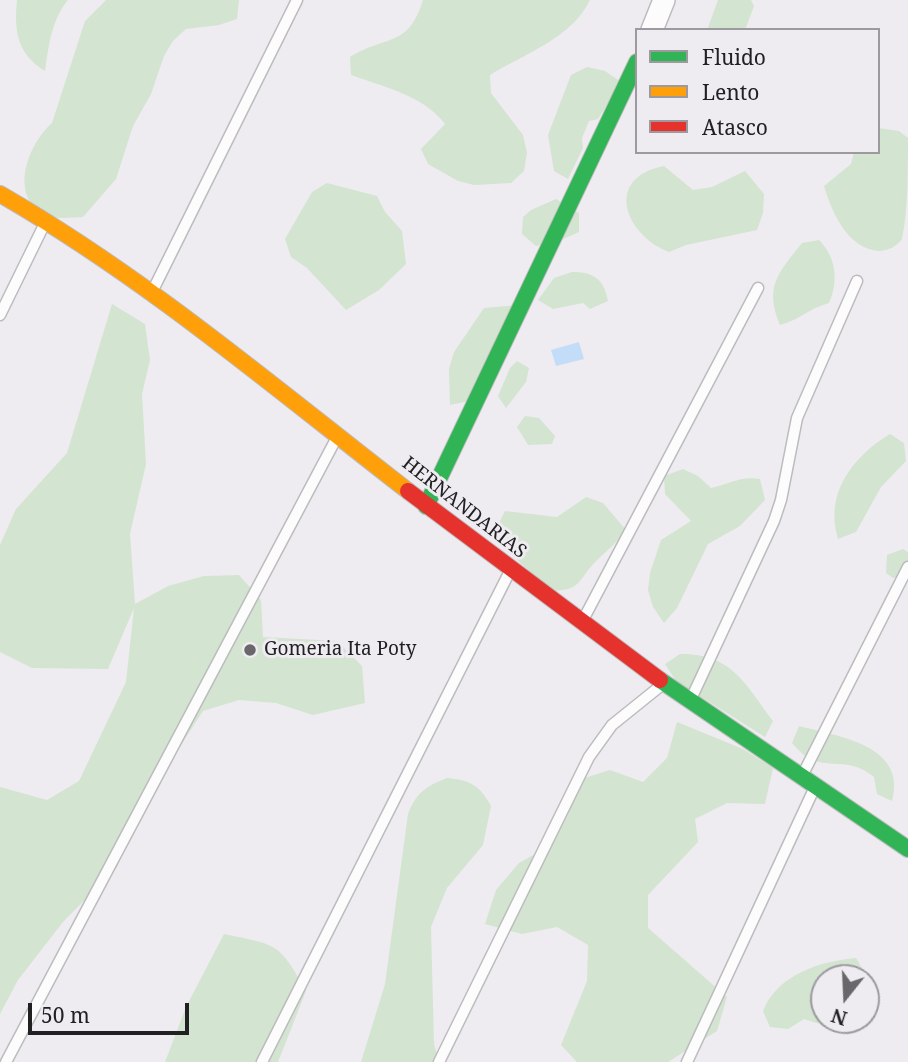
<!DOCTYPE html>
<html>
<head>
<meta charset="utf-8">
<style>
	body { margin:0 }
	#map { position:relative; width:908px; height:1062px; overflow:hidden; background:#eeecf0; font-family:"Noto Serif",serif }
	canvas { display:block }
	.legend { position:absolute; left:635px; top:28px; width:245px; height:126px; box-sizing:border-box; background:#eeebf1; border:2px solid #9c9a9e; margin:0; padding:9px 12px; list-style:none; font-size:21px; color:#212022 }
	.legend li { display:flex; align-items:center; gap:14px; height:35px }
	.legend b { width:35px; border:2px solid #9c9a9e }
	.north { position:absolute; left:810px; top:964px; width:70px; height:70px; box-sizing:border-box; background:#eeebf1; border:2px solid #9c9a9e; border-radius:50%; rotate:198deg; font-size:19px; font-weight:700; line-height:28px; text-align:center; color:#212022 }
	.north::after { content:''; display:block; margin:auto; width:24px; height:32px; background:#69676a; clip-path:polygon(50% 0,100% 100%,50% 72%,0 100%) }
	.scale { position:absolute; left:28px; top:1003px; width:161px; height:32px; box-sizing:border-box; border:4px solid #212022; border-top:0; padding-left:9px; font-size:21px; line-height:24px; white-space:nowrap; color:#212022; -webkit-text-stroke:5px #eeebf1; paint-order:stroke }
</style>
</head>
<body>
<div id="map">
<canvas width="908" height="1062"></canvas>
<ul class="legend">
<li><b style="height:9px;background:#30b455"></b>Fluido</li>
<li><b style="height:9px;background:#ff9f0a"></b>Lento</li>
<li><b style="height:9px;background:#e5322d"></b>Atasco</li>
</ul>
<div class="north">N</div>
<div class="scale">50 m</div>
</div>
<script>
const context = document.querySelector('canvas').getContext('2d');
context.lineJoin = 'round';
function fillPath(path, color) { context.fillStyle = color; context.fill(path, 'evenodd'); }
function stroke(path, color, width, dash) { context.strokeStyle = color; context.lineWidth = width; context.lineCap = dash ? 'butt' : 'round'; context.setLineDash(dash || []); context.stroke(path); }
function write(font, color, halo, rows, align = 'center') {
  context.font = font + ' "Noto Serif",serif'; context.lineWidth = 6; context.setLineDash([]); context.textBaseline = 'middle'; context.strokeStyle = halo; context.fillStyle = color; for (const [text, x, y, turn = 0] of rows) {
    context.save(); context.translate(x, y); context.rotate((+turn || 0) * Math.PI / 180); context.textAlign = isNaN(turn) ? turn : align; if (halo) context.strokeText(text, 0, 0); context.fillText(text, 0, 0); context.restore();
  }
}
const green = new Path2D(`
	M17,0h51c-17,21 -19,45 -23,71 -28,-17 -31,-40 -28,-71z
	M106,0h133l-2,19 -18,6 -33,4 -13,12 -9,15 -13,38 -18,32 -17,53 -33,38c-10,0 -28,3 -38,-2 -37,-19 -17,-71 7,-92l33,-102z
	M423,0h167c-18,38 -66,54 -100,75l1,18 32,42 4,18 -3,18 -13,12 -37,2 -16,-4 -30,-17 -7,-15 24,-25c-22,-29 -61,-37 -94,-49l-1,-18c38,-23 58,-9 73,-57z
	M718,0h33l3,6 -9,24h-38z
	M587,67l18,4 16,11 -23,37 -9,2 -7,17 1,10 -15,31 -14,-8 -6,-36 23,-60z
	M878,128l21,3 9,7c0,31 0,73 -6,101 -4,7 -15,12 -23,12 -31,-2 -47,-38 -55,-65l27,-22 3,-12h24z
	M664,166l29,24 19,-3 33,-16 19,23 -1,19 -6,17 -71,15 -17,7c-44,-17 -66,-74 -5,-86z
	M327,183l50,13 8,16 17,19 4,33 -27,26 -33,20 -39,-42 -16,-11 -6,-18 27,-47z
	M556,199l23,14v19l-18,8 -25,6 -14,-12 1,-17 8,-7z
	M819,240c17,17 20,41 10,63 -19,5 -30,17 -49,22 -16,-38 -2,-52 22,-82z
	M572,272c22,0 32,7 36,29l-18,8 -7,-6 -30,6 -15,-9 16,-22z
	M112,304l33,20 5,36 -8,34 4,70 -16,70 5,70 33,-18 36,-10 35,-1 22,25 2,37 74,4 25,25 3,37 -52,12 -37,-12 -37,-3 -36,11 -59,91 -27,65 -54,55 -45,58 -18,34v-227l47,13 32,-19 47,-99 8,-74 -26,61 -76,-1 -32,-16v-107l16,-36 51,-56z
	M519,305l-50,96 -19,4 -1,-36 5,-17 30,-44z
	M517,361l12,7 -3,14 -20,26 -8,-12 12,-28z
	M525,416l14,2 16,18 -3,8 -24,1 -11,-18z
	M890,434l14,9 2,18 -25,26 -25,45 -18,7c-14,-45 14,-82 52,-105z
	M683,469l15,7 13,12c20,-4 28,-12 49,-9l5,21 -25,26 -32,18 -31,64 -13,15 -11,-16 -5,-17 2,-17 11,-33 30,-19 -26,-27 -1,-18z
	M586,497l17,6 23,27c-9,13 -21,22 -32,33 -17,19 -13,27 -43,28l-51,-47 -3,-17 8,-16 52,6z
	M903,549l5,3v23l-15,3 -7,-5 1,-18z
	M680,654c53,0 65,30 93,67l-8,16 -89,-56 -11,-17z
	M677,722l66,27 30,19 -8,36 -38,-1 -32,16 3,23 -50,53v33l79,69 -10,34 -49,31h-91l-16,-17 26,-64 1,-36 -31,-18 -35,7 -37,-10 11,-34 23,-27 32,-18 17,-30 7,-34 35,-11 33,12 24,-24z
	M799,726c38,10 109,19 93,75l-15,-7 -3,-17c-31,-26 -53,2 -82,-34z
	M447,778c24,2 33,8 44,28l-8,39 -36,43 -16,39 3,117 5,18h-78l24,-78 23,-170c8,-21 18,-28 39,-36z
	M224,934c53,11 55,8 82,57l-28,71h-113l21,-55z
	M856,958c12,19 17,32 13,55l-3,2v-37h-42v42h35l-23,9 -32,-10 -16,10 -18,-2 -7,-16c14,-36 57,-50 93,-53z`);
const water = new Path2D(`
	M579,342l5,17 -28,7 -5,-16z`);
const lane = new Path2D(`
	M153,290l144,-290
	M0,315l45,-92
	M583,620l175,-332
	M691,699l83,-178 7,-21 16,-82 60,-137
	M803,774l105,-207
	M6,1062l330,-623
	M262,1062l247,-489
	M439,1062l150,-305 23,-32 51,-41
	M687,1062l127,-273`);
const street = new Path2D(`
	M652,30l12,-30`);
const fast = new Path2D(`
	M426,506l211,-444
	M660,680l248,169`);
const slow = new Path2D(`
	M0,194c146,84 275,194 408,297`);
const jam = new Path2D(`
	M408,491l252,189`);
const markers = [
	[250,650,7,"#69676a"]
];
const streetNames = [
	["HERNANDARIAS",464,508,38]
];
const poiNames = [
	["Gomeria Ita Poty",264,650]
];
fillPath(green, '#d3e4d1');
fillPath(water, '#c3ddf8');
stroke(lane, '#bcbbbd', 13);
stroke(street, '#bcbbbd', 24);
stroke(fast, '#bcbbbd', 18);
stroke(slow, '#bcbbbd', 18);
stroke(jam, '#bcbbbd', 18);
stroke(lane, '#fcfcfd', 10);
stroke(street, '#fcfcfd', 21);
stroke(fast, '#30b455', 16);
stroke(slow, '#ff9f0a', 16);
stroke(jam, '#e5322d', 16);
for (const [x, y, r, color] of markers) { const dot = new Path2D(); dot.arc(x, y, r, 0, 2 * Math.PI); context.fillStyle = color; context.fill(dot); stroke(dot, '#eeebf1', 2.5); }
write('19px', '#212022', '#eeebf1', streetNames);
write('19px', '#212022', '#eeebf1', poiNames, 'left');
</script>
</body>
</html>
